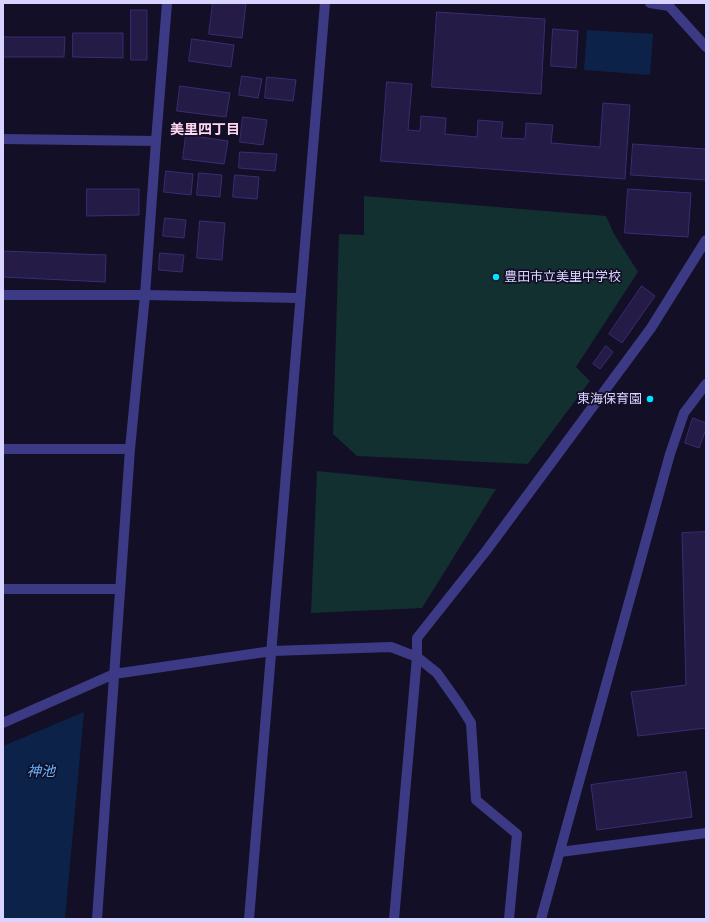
<!DOCTYPE html>
<html>
<head>
<meta charset="utf-8">
<style>
	body { margin:0 }
	#map { position:relative; width:709px; height:922px; overflow:hidden; background:#130f26; font-family:"Fira Sans",sans-serif }
	canvas { display:block }
	.frame { position:absolute; inset:0; border:4px solid #d9d4ff; pointer-events:none }
</style>
</head>
<body>
<div id="map">
<canvas width="709" height="922"></canvas>
<div class="frame"></div>
</div>
<script>
const context = document.querySelector('canvas').getContext('2d');
context.lineJoin = 'round';
function fillPath(path, color) { context.fillStyle = color; context.fill(path, 'evenodd'); }
function stroke(path, color, width, dash) { context.strokeStyle = color; context.lineWidth = width; context.lineCap = dash ? 'butt' : 'round'; context.setLineDash(dash || []); context.stroke(path); }
function write(font, color, halo, rows, align = 'center') {
  context.font = font + ' "Fira Sans","Noto Sans JP",sans-serif'; context.lineWidth = 3.5; context.setLineDash([]); context.textBaseline = 'middle'; context.strokeStyle = halo; context.fillStyle = color; for (const [text, x, y, turn = 0] of rows) {
    context.save(); context.translate(x, y); context.rotate((+turn || 0) * Math.PI / 180); context.textAlign = isNaN(turn) ? turn : align; if (halo) context.strokeText(text, 0, 0); context.fillText(text, 0, 0); context.restore();
  }
}
const green = new Path2D(`
	M364,196l242,20 8,18 24,38 -62,95 14,14 -62,83 -171,-8 -24,-22 6,-200 25,1z
	M317,471l179,18 -74,119 -111,5z`);
const water = new Path2D(`
	M587,30l66,4 -3,41 -66,-5z
	M84,712l-19,207h-62v-173z`);
const building = new Path2D(`
	M213,3h33l-4,35 -33,-4z
	M131,10h16v50h-16z
	M437,12l108,7 -4,75 -109,-7z
	M553,29l25,2 -2,37 -25,-2z
	M73,33h50v25l-50,-1z
	M3,37h62l-1,20h-61z
	M192,39l42,6 -3,22 -42,-6z
	M242,76l20,3 -4,19 -19,-3z
	M267,77l29,3 -3,21 -28,-3z
	M387,82l25,2 -4,46 12,1 1,-15 25,2 -1,16 32,3 1,-17 25,2 -2,16 24,1 1,-16 27,2 -2,18 49,4 3,-44 27,2 -5,74 -244,-18z
	M180,86l50,7 -4,24 -49,-6z
	M243,117l24,3 -4,25 -23,-3z
	M186,135l42,6 -4,23 -41,-5z
	M633,144l73,5v31l-75,-5z
	M240,152l37,2 -2,17 -36,-3z
	M166,171l27,3 -2,21 -27,-3z
	M199,173l23,2 -2,22 -23,-2z
	M235,175l24,2 -2,22 -24,-2z
	M87,189h52v26l-52,1z
	M628,189l63,4 -3,44 -63,-4z
	M165,218l21,2 -2,18 -21,-2z
	M200,221l25,2 -3,37 -25,-2z
	M3,251l103,4 -1,27 -102,-5z
	M160,253l24,2 -2,17 -23,-2z
	M642,286l13,10 -33,47 -13,-9z
	M606,346l7,6 -13,17 -7,-5z
	M693,418l13,5v6l-7,19 -14,-5z
	M706,532v196l-68,8 -7,-44 55,-7 -4,-152z
	M686,772l6,45 -95,13 -6,-45z`);
const minor = new Path2D(`
	M650,3l19,3 37,41
	M3,139l153,2
	M3,449h127
	M3,589h117
	M3,723l111,-49 158,-23 119,-4 26,10 20,16 22,31 12,19 5,77 41,34 -8,85
	M560,852l146,-19
	M97,919l33,-470 15,-154 11,-154 11,-138
	M394,919l23,-262v-19l69,-87 165,-223 55,-88
	M541,919l129,-465 14,-41 22,-29`);
const tertiary = new Path2D(`
	M3,295h142l155,3
	M249,919l76,-916`);
const markers = [
	[496,277,4,"#00e5ff"],
	[650,399,4,"#00e5ff"]
];
const poiNames = [
	["豊田市立美里中学校",504,277],
	["東海保育園",642,399,"right"]
];
const neighbourhoodNames = [
	["美里四丁目",205,130]
];
const waterNames = [
	["神池",41,772]
];
fillPath(green, '#12302f');
fillPath(water, '#0c2248');
fillPath(building, '#241b47');
stroke(building, '#3b2d73', 1);
stroke(minor, '#3d3a85', 10);
stroke(tertiary, '#3d3a85', 10);
for (const [x, y, r, color] of markers) { const dot = new Path2D(); dot.arc(x, y, r, 0, 2 * Math.PI); context.fillStyle = color; context.fill(dot); stroke(dot, '#130f26', 1.5); }
write('13px', '#d9d4ff', '#130f26', poiNames, 'left');
write('bold 14px', '#ffd6f0', '#130f26', neighbourhoodNames);
write('italic 14px', '#62b6ff', '#130f26', waterNames);
</script>
</body>
</html>
